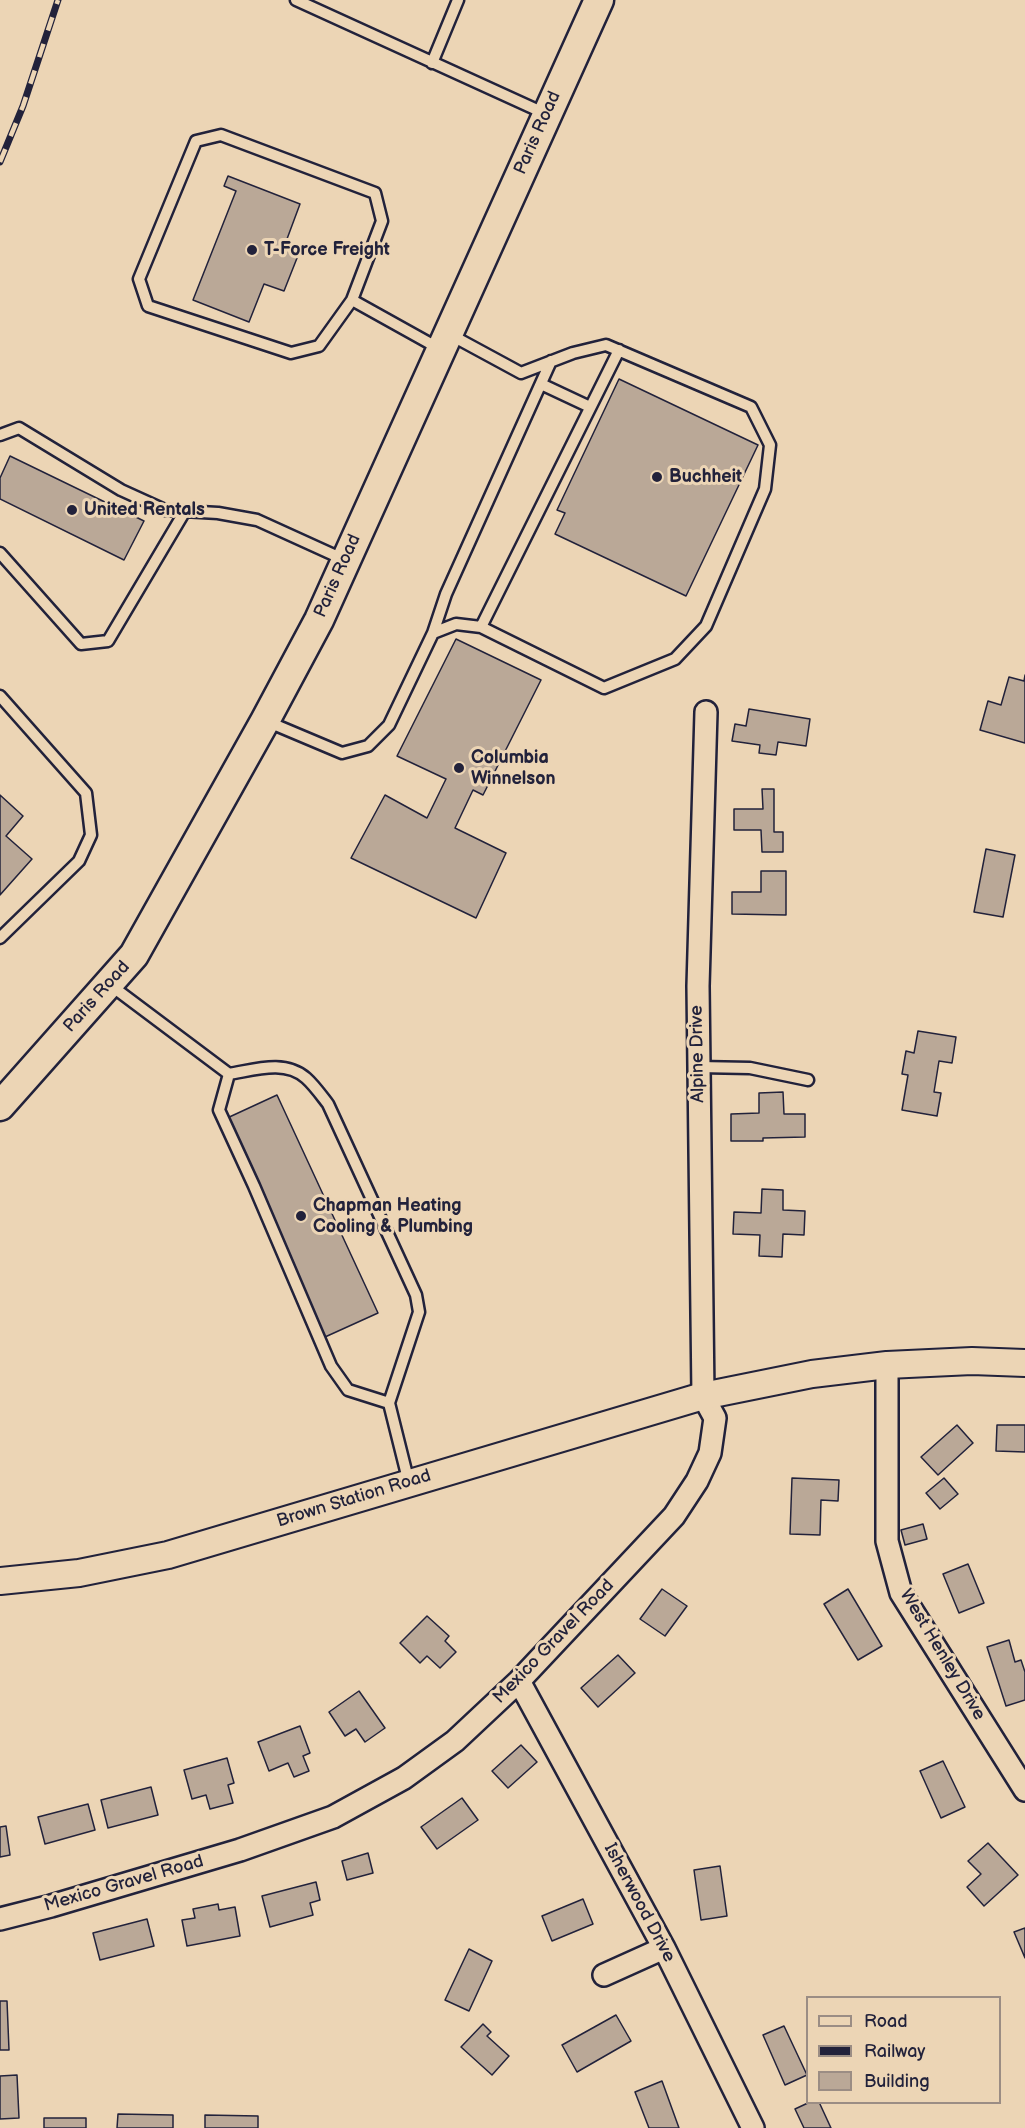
<!DOCTYPE html>
<html>
<head>
<meta charset="utf-8">
<style>
	body { margin:0 }
	#map { position:relative; width:1025px; height:2128px; overflow:hidden; background:#ecd5b5; font-family:"Balsamiq Sans",sans-serif }
	canvas { display:block }
	.legend { position:absolute; left:806px; top:1996px; width:195px; height:108px; box-sizing:border-box; background:#ecd5b5; border:2px solid #9b8d84; margin:0; padding:8px 10px; list-style:none; font-size:18px; color:#22223b }
	.legend li { display:flex; align-items:center; gap:12px; height:30px }
	.legend b { width:30px; border:2px solid #9b8d84 }
</style>
</head>
<body>
<div id="map">
<canvas width="1025" height="2128"></canvas>
<ul class="legend">
<li><b style="height:8px;background:#ecd5b5"></b>Road</li>
<li><b style="height:8px;background:#22223b"></b>Railway</li>
<li><b style="height:16px;background:#baa897"></b>Building</li>
</ul>
</div>
<script>
const context = document.querySelector('canvas').getContext('2d');
context.lineJoin = 'round';
function fillPath(path, color) { context.fillStyle = color; context.fill(path, 'evenodd'); }
function stroke(path, color, width, dash) { context.strokeStyle = color; context.lineWidth = width; context.lineCap = dash ? 'butt' : 'round'; context.setLineDash(dash || []); context.stroke(path); }
function write(font, color, halo, rows, align = 'center') {
  context.font = font + ' "Balsamiq Sans",sans-serif'; context.lineWidth = 6; context.setLineDash([]); context.textBaseline = 'middle'; context.strokeStyle = halo; context.fillStyle = color; for (const [text, x, y, turn = 0] of rows) {
    context.save(); context.translate(x, y); context.rotate((+turn || 0) * Math.PI / 180); context.textAlign = isNaN(turn) ? turn : align; if (halo) context.strokeText(text, 0, 0); context.fillText(text, 0, 0); context.restore();
  }
}
const building = new Path2D(`
	M228,176l72,28 -16,43 15,6 -15,38 -20,-7 -15,38 -56,-22 43,-109 -12,-5z
	M619,379l139,66 -72,151 -131,-62 10,-21 -8,-3z
	M10,456l134,65 -20,39 -124,-61v-21z
	M456,639l85,41 -58,115 -10,-5 -18,38 51,25 -30,65 -125,-60 34,-63 42,23 19,-39 -49,-23z
	M1025,675v68l-45,-13 8,-29 13,4 8,-28 15,4z
	M749,709l61,10 -4,27 -28,-4 -2,13 -17,-2 1,-8 -28,-4 3,-17 11,2z
	M762,789h12v43h9v20h-21l-1,-22h-27v-21h29z
	M0,795l23,21 -17,20 26,23 -32,36z
	M986,849l29,6 -12,62 -29,-5z
	M761,871h25v44l-54,-1v-22h29z
	M918,1031l38,6 -4,26 -13,-2 -5,31 7,1 -4,23 -35,-6 6,-35 -6,-1 4,-23 8,2z
	M783,1092l1,22h21v23l-42,1v3h-32v-27l28,-1v-20z
	M277,1095l101,218 -53,24 -100,-218z
	M762,1189l21,1v20l22,1 -1,24 -21,-1 -1,23 -23,-1 1,-21 -27,-1 1,-22 27,1z
	M957,1425l16,18 -35,32 -17,-18z
	M997,1425h28v27l-29,-1z
	M792,1478l47,2 -1,21 -17,-1 -1,35 -30,-1z
	M944,1478l14,16 -18,15 -14,-16z
	M923,1524l4,15 -22,6 -4,-15z
	M968,1564l16,39 -25,10 -16,-39z
	M662,1589l25,17 -22,30 -25,-17z
	M848,1589l34,57 -24,14 -34,-56z
	M427,1616l22,20 -4,5 11,11 -16,16 -13,-12 -7,7 -20,-20z
	M1009,1640l6,22 6,-2 4,12v28l-19,6 -19,-59z
	M618,1655l17,18 -37,34 -17,-19z
	M359,1691l26,37 -20,14 -9,-13 -11,7 -16,-24z
	M300,1726l10,27 -7,3 6,15 -15,6 -6,-14 -19,8 -11,-29z
	M521,1745l16,17 -29,26 -16,-17z
	M227,1758l7,25 -6,2 5,18 -23,6 -4,-14 -14,4 -8,-29z
	M943,1761l22,46 -24,11 -21,-47z
	M151,1787l7,28 -50,13 -7,-28z
	M462,1798l16,22 -41,29 -16,-22z
	M88,1804l7,26 -50,14 -7,-27z
	M6,1826l4,29 -10,2v-30z
	M988,1843l30,32 -34,31 -17,-19 14,-13 -13,-13z
	M368,1853l5,20 -26,7 -5,-19z
	M720,1866l7,50 -26,4 -7,-50z
	M316,1882l4,18 -10,3 3,12 -43,12 -8,-31z
	M583,1899l10,25 -41,17 -10,-25z
	M218,1904l1,6 16,-3 5,29 -53,10 -5,-26 13,-2 -2,-9z
	M147,1919l7,27 -54,14 -7,-27z
	M1025,1928v30l-11,-26z
	M469,1949l23,12 -23,50 -24,-11z
	M0,2001h7l2,49h-9z
	M616,2015l15,26 -54,31 -15,-27z
	M483,2024l8,8 -4,4 22,20 -17,19 -31,-28z
	M784,2026l23,49 -22,10 -22,-50z
	M17,2075l2,43 -19,1v-43z
	M662,2081l17,47h-30l-14,-36z
	M810,2102h9l12,26h-27l-9,-19z
	M118,2114l55,1v13h-56z
	M205,2115l53,1v12h-53z
	M44,2118h42v10h-42z`);
const service = new Path2D(`
	M296,0l250,114
	M432,63l26,-63
	M352,300l-33,46 -28,7 -143,-47 -9,-27 57,-138 25,-6 154,58 7,28 -30,79 88,49
	M541,384l49,23
	M0,435l19,-7 102,62 44,20 53,3 39,7 88,40
	M0,553l81,91 27,-3 77,-130
	M481,627l138,-277
	M433,633l13,-39 105,-233
	M0,696l86,97 5,42 -12,26 -79,77
	M266,721l76,32 26,-7 21,-21 44,-92 23,-9 25,3 123,61 71,-29 31,-33 59,-137 5,-44 -19,-38 -145,-62 -33,8 -52,20 -72,-39
	M109,984l120,90c25,-4 56,-15 77,4 8,7 15,17 22,26l88,191 3,17 -30,91 20,80
	M699,1067l51,1 58,12
	M229,1074l-10,36 35,76 77,180 17,24 41,13`);
const minor = new Path2D(`
	M887,1365v176l14,52 124,197
	M519,1681l145,267 89,180
	M0,1919l51,-13 189,-56 93,-33 71,-39 51,-37 64,-60 155,-165 23,-35 13,-28 5,-35 -12,-22 -5,-410 8,-274
	M604,1975l60,-27`);
const tertiary = new Path2D(`
	M0,1581l79,-8 89,-18 535,-159 109,-22 75,-9 85,-4 53,2`);
const secondary = new Path2D(`
	M0,1106l134,-151 131,-234 54,-101 280,-620`);
const rail = new Path2D(`
	M0,162l23,-56 35,-106`);
const markers = [
	[252,250,6,"#22223b"],
	[657,477,6,"#22223b"],
	[72,510,6,"#22223b"],
	[459,768,6,"#22223b"],
	[301,1216,6,"#22223b"]
];
const streetNames = [
	["Paris Road",538,133,-66],
	["Paris Road",338,576,-66],
	["Paris Road",97,997,-48],
	["Alpine Drive",698,1054,-91],
	["Brown Station Road",354,1499,-17],
	["Mexico Gravel Road",554,1642,-46],
	["West Henley Drive",942,1655,59],
	["Mexico Gravel Road",124,1884,-16],
	["Isherwood Drive",639,1903,62]
];
const poiNames = [
	["T-Force Freight",264,250],
	["Buchheit",669,477],
	["United Rentals",84,510],
	["Columbia",471,758],
	["Winnelson",471,779],
	["Chapman Heating",313,1206],
	["Cooling & Plumbing",313,1227]
];
fillPath(building, '#baa897');
stroke(building, '#22223b', 1.5);
stroke(service, '#22223b', 15);
stroke(minor, '#22223b', 26);
stroke(tertiary, '#22223b', 30);
stroke(secondary, '#22223b', 33);
stroke(service, '#ecd5b5', 10);
stroke(minor, '#ecd5b5', 21);
stroke(tertiary, '#ecd5b5', 26);
stroke(secondary, '#ecd5b5', 28);
stroke(rail, '#22223b', 7);
stroke(rail, '#ecd5b5', 4.5, [14]);
for (const [x, y, r, color] of markers) { const dot = new Path2D(); dot.arc(x, y, r, 0, 2 * Math.PI); context.fillStyle = color; context.fill(dot); stroke(dot, '#ecd5b5', 2); }
write('18px', '#22223b', '#ecd5b5', streetNames);
write('bold 18px', '#22223b', '#ecd5b5', poiNames, 'left');
</script>
</body>
</html>
